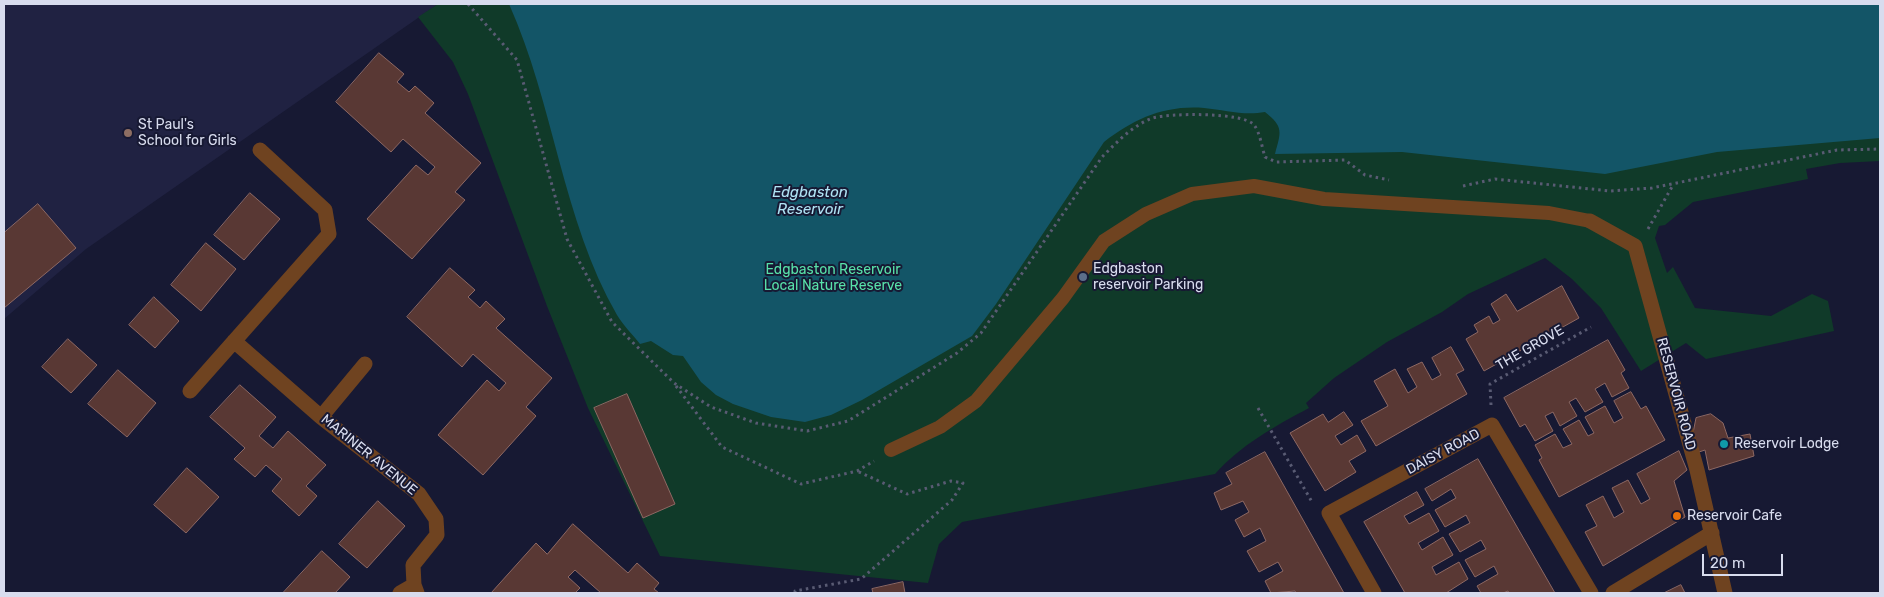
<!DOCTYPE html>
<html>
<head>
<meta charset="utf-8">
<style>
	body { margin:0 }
	#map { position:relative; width:1884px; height:597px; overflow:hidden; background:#171933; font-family:Rubik,sans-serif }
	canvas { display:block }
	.frame { position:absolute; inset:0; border:5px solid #d8dcee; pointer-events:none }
	.scale { position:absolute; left:1702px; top:554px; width:81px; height:22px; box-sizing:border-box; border:2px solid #d8dcee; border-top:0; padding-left:6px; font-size:15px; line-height:18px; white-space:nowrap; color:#d8dcee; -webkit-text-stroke:4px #171933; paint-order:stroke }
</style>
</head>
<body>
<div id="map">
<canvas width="1884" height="597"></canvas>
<div class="frame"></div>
<div class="scale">20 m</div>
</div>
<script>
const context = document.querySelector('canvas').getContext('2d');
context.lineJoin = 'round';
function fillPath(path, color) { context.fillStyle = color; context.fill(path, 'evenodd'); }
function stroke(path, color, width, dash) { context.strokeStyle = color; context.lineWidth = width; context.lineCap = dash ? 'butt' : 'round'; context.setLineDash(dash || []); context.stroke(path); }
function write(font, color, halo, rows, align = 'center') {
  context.font = font + ' Rubik,sans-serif'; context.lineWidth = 4; context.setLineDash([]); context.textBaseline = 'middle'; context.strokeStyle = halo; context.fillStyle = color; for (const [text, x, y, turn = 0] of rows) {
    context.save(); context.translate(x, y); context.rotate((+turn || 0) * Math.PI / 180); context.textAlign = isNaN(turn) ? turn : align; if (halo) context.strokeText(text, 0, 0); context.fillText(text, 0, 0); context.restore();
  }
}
const built = new Path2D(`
	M4,4h434l-352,245 -82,70z`);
const green = new Path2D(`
	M438,4h1442v157l-40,2 -34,6 2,10 -115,23 -28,23 -6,1 -4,12 12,35 6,-6 22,41 76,8 41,-22 16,7 6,30 -128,28 -20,-16 -45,28 -40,-63 -29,-29 -27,-21 -77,36 -26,18 -55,30 -53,36 -28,25 3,5c-34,18 -68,37 -94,66l-253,48 -23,22 -11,39 -268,-27 -72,-148 -41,-102 -79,-212 -15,-32 -35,-45z`);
const water = new Path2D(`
	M509,4h1371v134l-163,14 -112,22 -203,-22 -127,2c6,-22 9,-27 -10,-42 -21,4 -40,-2 -61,-4 -40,-3 -70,11 -100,34l-108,162 -24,32 -110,64 -31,15 -26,7 -34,-5 -38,-13 -17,-9 -15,-13 -18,-26 -10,-1 -22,-14 -11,3c-7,-9 -17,-19 -23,-29 -55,-96 -63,-211 -108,-311z`);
const building = new Path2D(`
	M379,53l25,21 -7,8 12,10 6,-6 19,17 -9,10 56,50 -26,29 10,8 -53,59 -45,-40 49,-54 12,10 7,-8 -32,-28 -12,13 -55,-50z
	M250,193l30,26 -36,41 -30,-25z
	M38,204l38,44 -72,60v-75z
	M206,243l30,26 -35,42 -30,-26z
	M450,268l25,22 -7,7 12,11 6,-7 19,18 -9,9 56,50 -26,29 10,9 -53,59 -45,-40 49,-55 12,11 7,-8 -33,-29 -11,13 -55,-50z
	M1562,286l17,32 -95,53 -18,-32 12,-7 -4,-7 15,-9 4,8 7,-4 -9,-16 15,-10 11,17z
	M154,297l25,24 -24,27 -26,-23z
	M68,339l29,26 -26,28 -29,-26z
	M1608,340l17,30 -4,3 8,15 -17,9 -7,-14 -10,6 8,13 -18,10 -9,-14 -7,4 8,14 -17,10 -7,-14 -8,4 8,15 -18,10 -10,-17 -5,3 -16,-29z
	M1451,347l13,23 -8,4 11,20 -91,52 -15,-25 27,-15 -14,-25 21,-12 13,24 9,-6 -10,-18 15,-7 10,18 9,-5 -9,-17z
	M118,370l38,33 -29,34 -39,-33z
	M240,385l36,32 -17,19 14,12 15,-17 38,34 -20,21 11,10 -18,20 -27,-25 10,-12 -16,-14 -11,12 -21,-18 11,-11 -35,-31z
	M1631,392l10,17 5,-3 19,34 -106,57 -20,-37 3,-2 -7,-13 20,-11 8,14 9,-4 -9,-15 16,-9 9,16 6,-3 -9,-16 20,-11 9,17 9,-5 -9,-17z
	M627,394l48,110 -32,14 -49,-110z
	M1344,412l9,13 -18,11 6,9 16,-10 9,16 -17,10 7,11 -31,19 -35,-58 33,-19 5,8z
	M1711,414l12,9 5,15 22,-4 4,22 -45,14 -4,-20 -6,2 -6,-19 3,-15z
	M1679,451l8,19 -13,11 11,36 -82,49 -18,-34 12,-6 -11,-21 17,-9 11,22 10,-6 -12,-24 16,-8 13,24 9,-5 -13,-25z
	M1265,452l79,141h-48l-1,-2 -24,2 -6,-12 18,-10 -5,-9 -19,10 -12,-21 19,-10 -6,-13 -16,9 -9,-17 14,-8 -6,-11 -22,9 -7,-17 18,-9 -6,-11z
	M1478,459l77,134h-46l-1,-2 -5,2h-22l-4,-7 21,-12 -4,-8 -19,11 -10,-17 21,-11 -5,-9 -21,12 -11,-18 21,-11 -4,-8 -21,12 -10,-17 21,-12 -5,-9 -19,12 -7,-12z
	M187,468l32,29 -33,36 -32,-28z
	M1417,492l7,13 -20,11 5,8 20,-11 10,18 -21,12 4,7 21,-13 10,18 -21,12 4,8 23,-13 9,17 -22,14h-41l-41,-71z
	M378,501l27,25 -38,42 -28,-24z
	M573,524l55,49 9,-10 22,20 -5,6 5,4h-58l-26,-23 -7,7 12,11 -5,5h-84l45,-50 11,11z
	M322,551l28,26 -15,16h-52z
	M903,582l2,11h-32l-1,-4z
	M1681,585l4,8h-21z`);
const path = new Path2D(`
	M468,4l49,56 50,179 45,83 62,61 37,24 45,16 51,8 41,-10 109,-68 24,-20 121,-176c15,-15 31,-32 51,-39 16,-5 91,-6 101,7 6,7 8,23 11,32l11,5 69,-2 20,15 24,5
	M1463,186l32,-7 115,12 42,-3 185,-38 43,-1
	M1648,229l25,-44
	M676,386l46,61 79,37 56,-13 17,-10
	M1491,405l-1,-21 101,-57
	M1258,408l54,94
	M795,593v-2l66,-12 91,-79 11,-17 -12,-2 -44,13 -50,-23`);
const lane = new Path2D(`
	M891,450l49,-23 36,-26 87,-103 41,-57 42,-27 46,-20 62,-8 70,13 225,14 41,8`);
const street = new Path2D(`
	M1590,221l45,25 62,224 28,123
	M234,341l87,76 98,77 17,25 1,16 -24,30 1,20 3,8
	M190,391l139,-157 -4,-24 -65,-60
	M321,417l44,-53
	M400,593l14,-8
	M1374,593l-45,-80 163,-88 99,168
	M1613,593l99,-60`);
const markers = [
	[128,133,5,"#8d6e63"],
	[1083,277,5,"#5c6f8a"],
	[1724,444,5,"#0f9aa8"],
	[1677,516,5,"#e8710a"]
];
const poiNames = [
	["St Paul's",138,125],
	["School for Girls",138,141],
	["Edgbaston",1093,269],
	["reservoir Parking",1093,285],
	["Reservoir Lodge",1734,444],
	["Reservoir Cafe",1687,516]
];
const parkNames = [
	["Edgbaston Reservoir",833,270],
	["Local Nature Reserve",833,286]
];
const streetNames = [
	["THE GROVE",1530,348,-30],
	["RESERVOIR ROAD",1676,394,75],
	["DAISY ROAD",1443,452,-28],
	["MARINER AVENUE",369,455,39]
];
const waterNames = [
	["Edgbaston",810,193],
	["Reservoir",810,210]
];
fillPath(built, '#202242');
fillPath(green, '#103a29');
fillPath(water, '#135567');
fillPath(building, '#593834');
stroke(building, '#8d6863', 1);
stroke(path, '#595b73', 3, [2.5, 4]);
stroke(lane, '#6f4320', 14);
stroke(street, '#6f4320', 15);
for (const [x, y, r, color] of markers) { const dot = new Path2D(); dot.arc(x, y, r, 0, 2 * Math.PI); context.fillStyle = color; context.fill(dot); stroke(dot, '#171933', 2); }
write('14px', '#d8dcee', '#171933', poiNames, 'left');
write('14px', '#58e1a9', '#171933', parkNames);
write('14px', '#d8dcee', '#171933', streetNames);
write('italic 15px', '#afe3f4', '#171933', waterNames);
</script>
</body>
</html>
